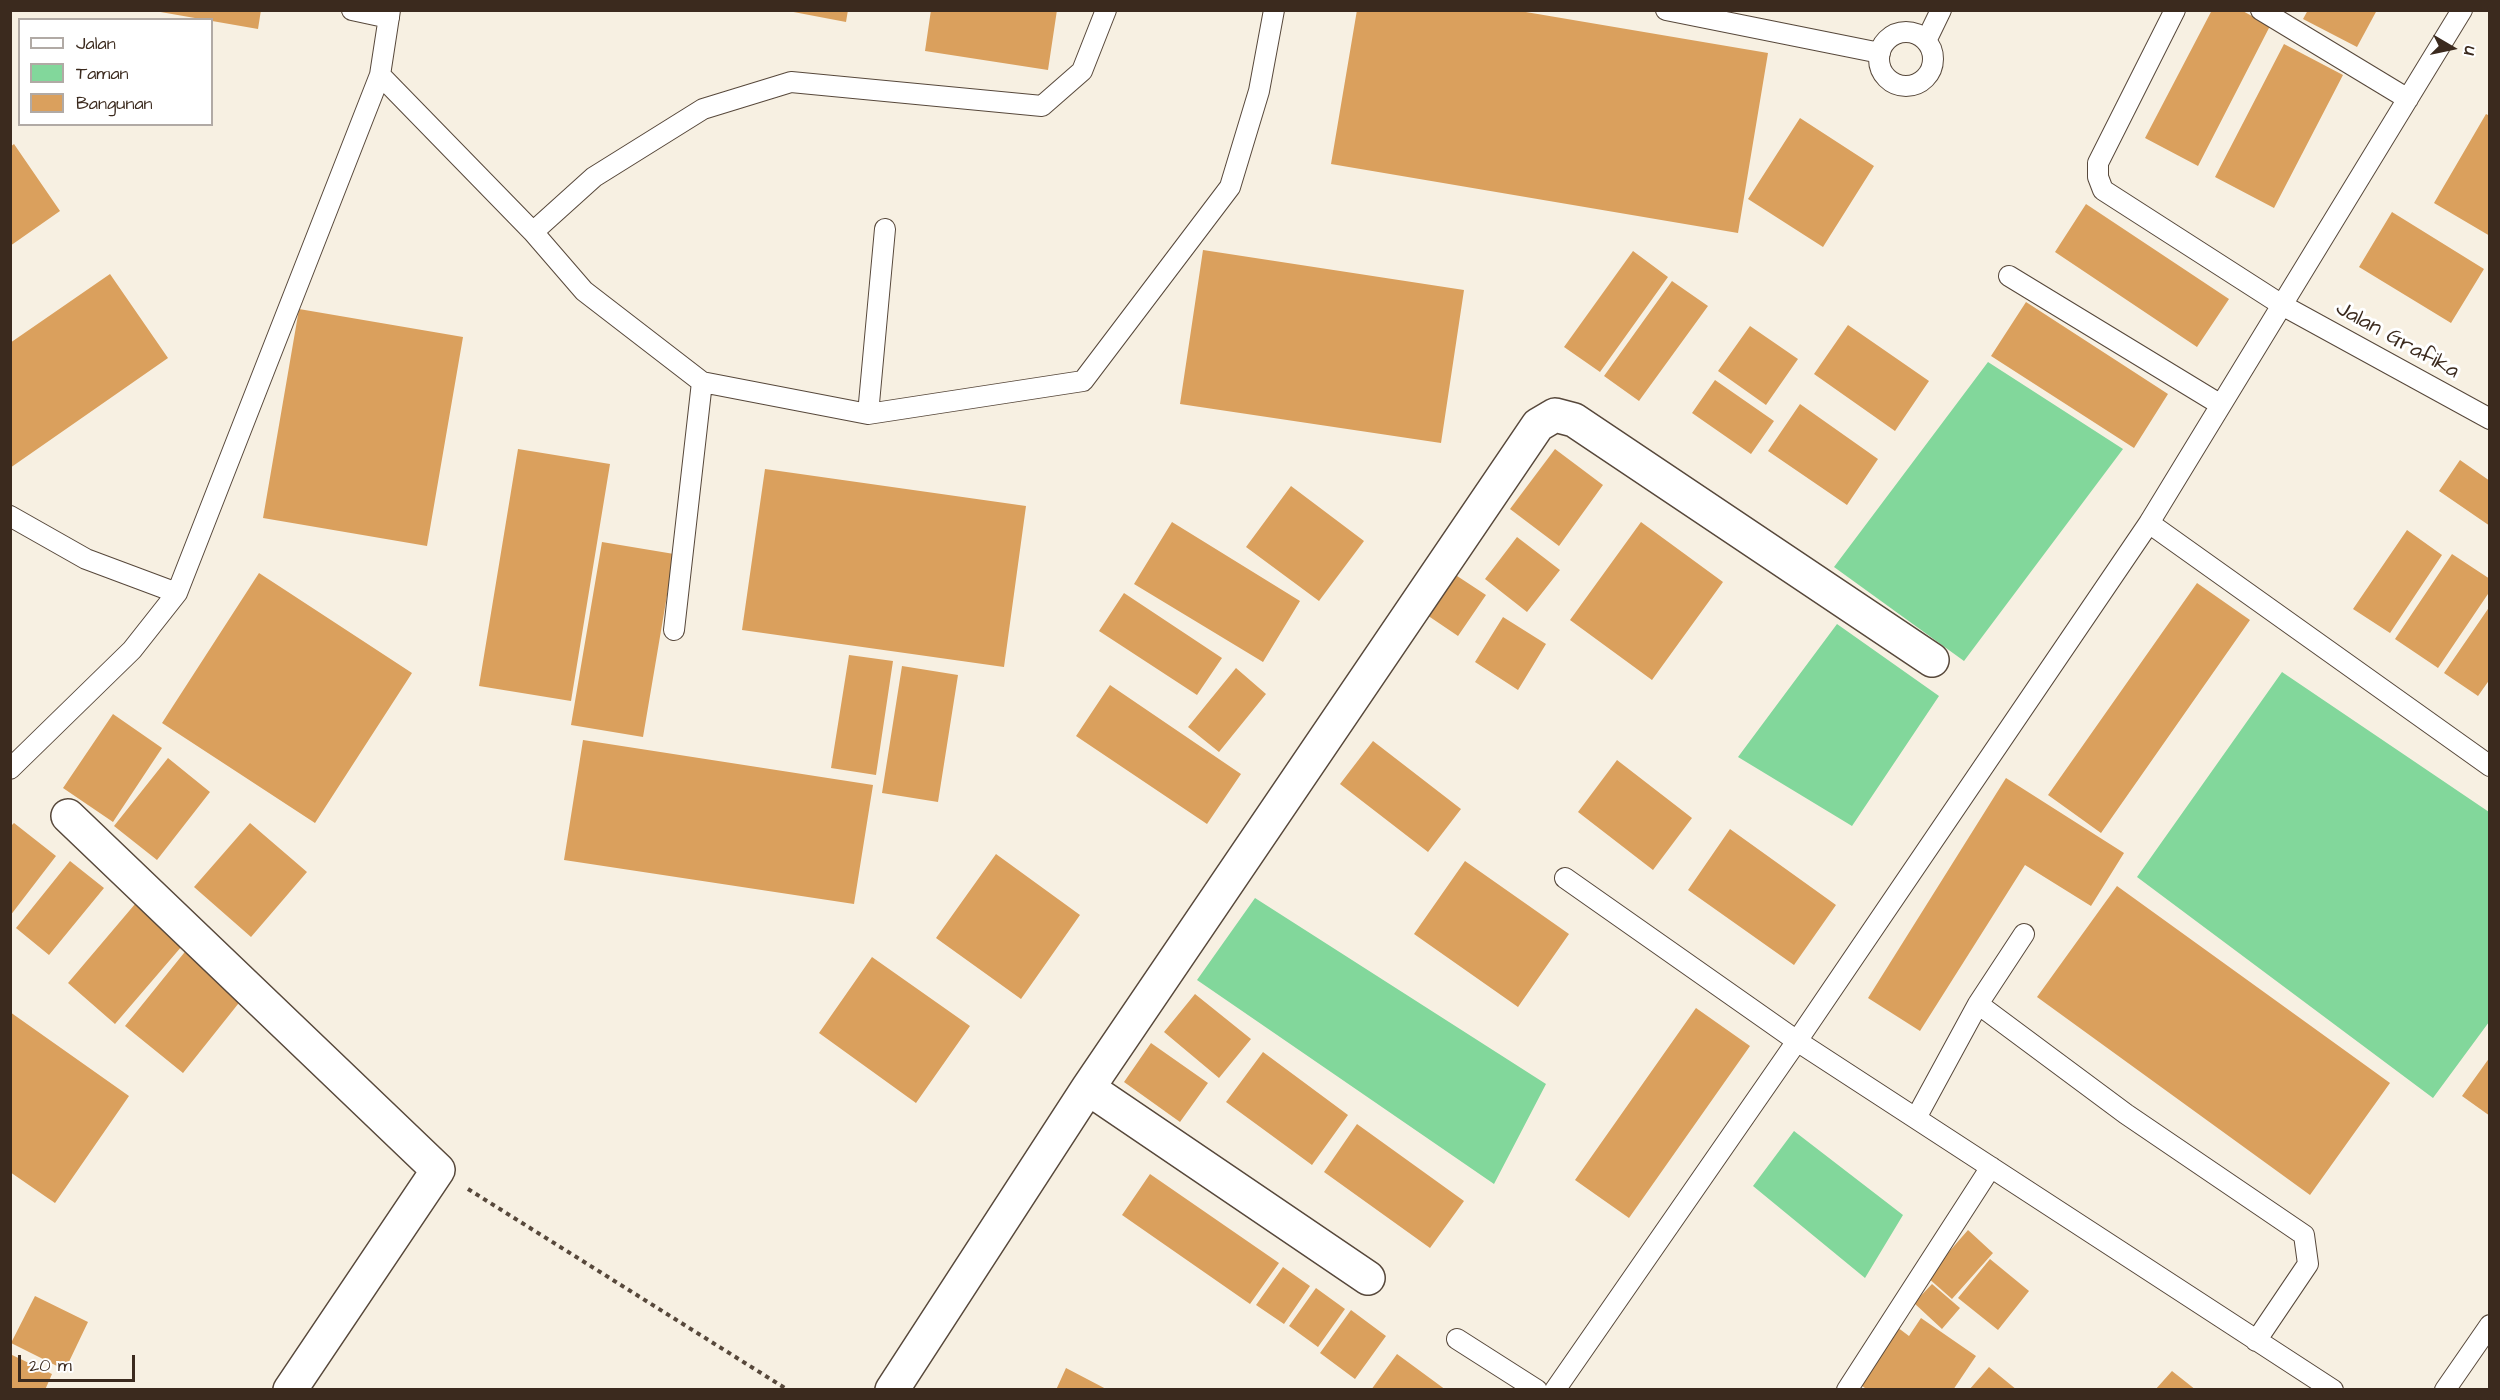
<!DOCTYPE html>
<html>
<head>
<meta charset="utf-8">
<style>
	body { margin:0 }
	#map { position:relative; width:2500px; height:1400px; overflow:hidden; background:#f7f0e2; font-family:"Architects Daughter",sans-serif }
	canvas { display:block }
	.frame { position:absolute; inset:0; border:12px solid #3b2a1e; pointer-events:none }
	.legend { position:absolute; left:18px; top:18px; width:195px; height:108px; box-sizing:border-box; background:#fff; border:2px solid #b1aaa5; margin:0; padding:8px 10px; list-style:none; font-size:18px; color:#3b2a1e }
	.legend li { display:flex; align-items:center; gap:12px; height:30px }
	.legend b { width:30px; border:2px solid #b1aaa5 }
	.north { position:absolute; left:2422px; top:18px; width:60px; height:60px; -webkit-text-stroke:4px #fff; paint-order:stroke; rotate:99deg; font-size:16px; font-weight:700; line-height:24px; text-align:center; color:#3b2a1e }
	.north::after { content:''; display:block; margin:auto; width:21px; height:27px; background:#3b2a1e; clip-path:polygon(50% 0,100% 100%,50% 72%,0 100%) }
	.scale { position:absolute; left:18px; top:1355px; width:117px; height:27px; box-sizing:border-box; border:3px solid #3b2a1e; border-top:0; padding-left:8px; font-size:18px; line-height:21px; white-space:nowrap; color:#3b2a1e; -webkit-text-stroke:4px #fff; paint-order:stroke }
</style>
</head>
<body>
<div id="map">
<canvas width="2500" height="1400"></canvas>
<div class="frame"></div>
<ul class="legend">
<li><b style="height:8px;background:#fff"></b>Jalan</li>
<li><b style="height:16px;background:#82d79b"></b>Taman</li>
<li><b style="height:16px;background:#daa05d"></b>Bangunan</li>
</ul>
<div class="north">U</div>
<div class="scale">20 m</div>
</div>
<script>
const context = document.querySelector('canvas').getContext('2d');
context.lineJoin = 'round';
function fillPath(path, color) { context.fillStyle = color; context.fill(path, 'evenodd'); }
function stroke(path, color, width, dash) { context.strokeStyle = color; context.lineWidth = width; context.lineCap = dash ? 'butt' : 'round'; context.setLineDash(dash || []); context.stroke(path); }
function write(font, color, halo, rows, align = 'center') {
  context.font = font + ' "Architects Daughter",sans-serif'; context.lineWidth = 6; context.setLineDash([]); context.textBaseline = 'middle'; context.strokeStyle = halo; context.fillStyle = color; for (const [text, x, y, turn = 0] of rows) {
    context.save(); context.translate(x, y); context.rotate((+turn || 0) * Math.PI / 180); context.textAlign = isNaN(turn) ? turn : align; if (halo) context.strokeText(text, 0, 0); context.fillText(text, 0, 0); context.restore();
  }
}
const green = new Path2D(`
	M1988,362l135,87 -159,212 -130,-94z
	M1837,624l102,72 -87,130 -114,-69z
	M2282,672l207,140v210l-56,76 -296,-221z
	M1255,898l291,186 -52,100 -297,-204z
	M1794,1131l109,84 -38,63 -112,-92z`);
const building = new Path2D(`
	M149,10h112l-3,19z
	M783,10h65l-2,12z
	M931,10h126l-9,60 -123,-19z
	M1357,10h157l254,43 -30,180 -407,-69z
	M2212,10h29l29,16 -72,140 -53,-28z
	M2308,10h69l-20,37 -54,-28z
	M2284,44l59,31 -69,133 -59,-31z
	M2486,114l4,2v120l-56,-33z
	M1800,118l74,48 -51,81 -75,-48z
	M14,144l46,67 -50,35v-99z
	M2086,204l143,95 -32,48 -142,-95z
	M2392,212l92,57 -33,54 -92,-56z
	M1203,250l261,40 -23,153 -261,-39z
	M1633,251l35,26 -68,95 -36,-25z
	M110,274l58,84 -158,110v-125z
	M1672,281l36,25 -69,95 -35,-25z
	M2026,302l142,92 -34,54 -143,-92z
	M299,309l164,28 -36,209 -164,-28z
	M1848,325l81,56 -34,50 -81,-57z
	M1750,326l48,33 -32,46 -48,-34z
	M1715,380l59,41 -23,33 -59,-41z
	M1800,404l78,55 -31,46 -79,-54z
	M518,449l92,15 -39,237 -92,-15z
	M1555,449l48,36 -44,61 -49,-37z
	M2460,460l30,21v45l-51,-35z
	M765,469l261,37 -22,161 -262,-37z
	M1291,486l73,55 -45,60 -73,-54z
	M1172,522l128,79 -37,61 -129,-78z
	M1641,522l82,60 -71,98 -82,-60z
	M2407,530l35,25 -52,78 -37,-24z
	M1517,537l43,33 -33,42 -42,-33z
	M602,542l72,12 -31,183 -72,-12z
	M2452,554l38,25v12l-52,77 -43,-29z
	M1448,570l38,25 -28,41 -37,-25z
	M259,573l153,100 -97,150 -153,-100z
	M2197,583l53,37 -149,213 -53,-38z
	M1124,593l98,65 -25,37 -98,-64z
	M2490,606v73l-12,17 -34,-23z
	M1503,617l43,27 -28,46 -43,-28z
	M849,655l44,6 -17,114 -45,-7z
	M902,666l56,9 -20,127 -56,-9z
	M1236,668l30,26 -47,58 -31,-25z
	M1110,685l131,89 -34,50 -131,-88z
	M113,714l49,34 -49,74 -50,-34z
	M583,740l290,45 -19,119 -290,-44z
	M1373,741l88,68 -33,43 -88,-68z
	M168,758l42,34 -53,68 -43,-34z
	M1617,760l75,58 -39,52 -75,-58z
	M2006,778l118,75 -33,53 -66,-41 -105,166 -52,-33z
	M14,823l42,33 -46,60v-89z
	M250,823l57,49 -56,65 -57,-50z
	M1730,829l106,76 -42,60 -106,-75z
	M996,854l84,61 -59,84 -85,-61z
	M70,861l34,27 -55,67 -33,-27z
	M1465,861l104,73 -51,73 -104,-73z
	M2117,886l273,197 -80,112 -273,-198z
	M141,897l47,42 -73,85 -47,-41z
	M188,948l58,46 -63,79 -58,-47z
	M872,957l98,69 -54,77 -97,-70z
	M1195,994l56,45 -32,39 -55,-46z
	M1696,1008l54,38 -121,172 -54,-38z
	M10,1012l119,84 -74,107 -45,-31z
	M1151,1043l57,40 -28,39 -56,-40z
	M1263,1052l85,63 -36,50 -86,-63z
	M2490,1057v59l-28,-20z
	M1357,1124l107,77 -34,47 -106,-76z
	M1150,1174l129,89 -29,41 -128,-89z
	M1968,1230l25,23 -41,46 -25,-22z
	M1990,1259l39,32 -31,39 -40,-32z
	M1283,1267l27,19 -26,38 -28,-19z
	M1932,1284l28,24 -18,21 -28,-26z
	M1316,1288l29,21 -27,38 -29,-21z
	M35,1296l53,26 -23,48 -54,-27z
	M1351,1310l35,26 -31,43 -35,-26z
	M1921,1318l55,38 -23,34h-85l-9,-6 38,-57 12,9z
	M10,1354l42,20 -7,16h-35z
	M1397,1354l49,36h-75z
	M1989,1367l28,23h-48z
	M1066,1368l42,22h-52z
	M2172,1371l24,19h-41z`);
const path = new Path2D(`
	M468,1189l320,201`);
const service = new Path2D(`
	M352,10l37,8
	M390,10l-10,65 153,157 51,59 118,91 -28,248
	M1666,10l214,43
	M2175,10l-77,153v14l5,13 179,115 208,114
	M2261,10l147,89
	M1879 59a27 27 0 1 1 54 0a27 27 0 1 1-54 0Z
	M1926,41l15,-31
	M533,232l61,-55 109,-68 88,-27 251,24 40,-35 24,-61
	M2009,276l212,129
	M702,382l166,32 17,-185
	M868,414l215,-33 147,-194 29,-96 15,-81
	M10,516l76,43 91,34
	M2149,523l341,243
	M10,769l122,-119 45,-57 203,-518
	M1565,878l232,163 536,349
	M1978,1004l148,110 178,121 4,29 -52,77
	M1916,1118l62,-114 46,-70
	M1457,1339l80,51
	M1555,1390l242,-349 352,-518 313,-513
	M1847,1390l144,-223
	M2445,1390l45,-65`);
const minor = new Path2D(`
	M68,816l370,354 -148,220
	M1088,1088l280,190
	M892,1390l196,-302 450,-663 17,-10 19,5 358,240`);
const streetNames = [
	["Jalan Grafika",2397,341,29]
];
fillPath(green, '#82d79b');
fillPath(building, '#daa05d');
stroke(service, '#57483b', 22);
stroke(minor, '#57483b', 36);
stroke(path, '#57483b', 4, [4.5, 4.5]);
stroke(service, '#fff', 20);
stroke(minor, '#fff', 33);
write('22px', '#3b2a1e', '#fff', streetNames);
</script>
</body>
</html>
